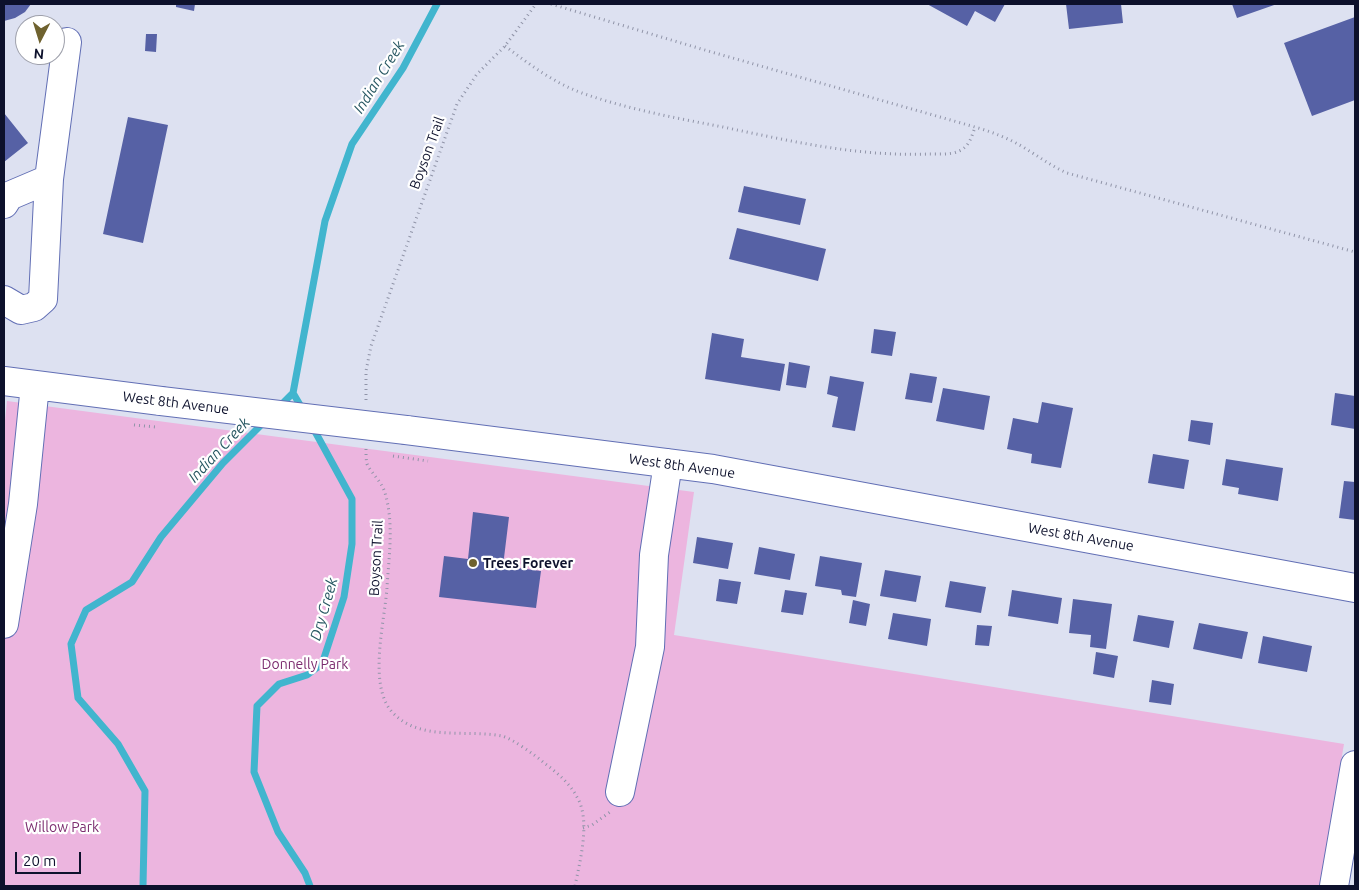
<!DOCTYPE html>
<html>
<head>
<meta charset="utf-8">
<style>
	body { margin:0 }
	#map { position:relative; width:1359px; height:890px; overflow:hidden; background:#dde1f1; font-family:Ubuntu,sans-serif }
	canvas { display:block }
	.frame { position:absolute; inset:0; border:5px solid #0d112c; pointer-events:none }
	.north { position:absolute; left:15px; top:15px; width:50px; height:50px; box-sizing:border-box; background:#fff; border:1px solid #9ea0ab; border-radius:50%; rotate:185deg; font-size:14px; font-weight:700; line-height:20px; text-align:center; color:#0d112c }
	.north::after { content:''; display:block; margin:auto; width:18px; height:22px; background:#6f622f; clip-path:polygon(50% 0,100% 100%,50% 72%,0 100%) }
	.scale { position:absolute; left:15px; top:852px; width:66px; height:22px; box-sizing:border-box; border:2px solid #0d112c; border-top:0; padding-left:6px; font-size:15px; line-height:18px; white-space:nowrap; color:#0d112c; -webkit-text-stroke:4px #fff; paint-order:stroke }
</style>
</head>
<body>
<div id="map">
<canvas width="1359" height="890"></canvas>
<div class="frame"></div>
<div class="north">N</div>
<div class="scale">20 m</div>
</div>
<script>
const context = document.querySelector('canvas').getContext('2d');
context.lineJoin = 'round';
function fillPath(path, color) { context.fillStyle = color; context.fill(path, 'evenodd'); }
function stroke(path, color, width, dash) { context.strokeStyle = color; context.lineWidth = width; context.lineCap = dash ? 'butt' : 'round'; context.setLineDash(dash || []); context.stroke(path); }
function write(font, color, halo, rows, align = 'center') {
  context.font = font + ' Ubuntu,sans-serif'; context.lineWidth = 4.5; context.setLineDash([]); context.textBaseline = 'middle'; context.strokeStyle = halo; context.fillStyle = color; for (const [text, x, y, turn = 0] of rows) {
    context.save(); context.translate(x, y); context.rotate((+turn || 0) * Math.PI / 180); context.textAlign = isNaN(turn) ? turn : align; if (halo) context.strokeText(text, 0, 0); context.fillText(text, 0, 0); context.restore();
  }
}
const green = new Path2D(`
	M7,401l687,91 -20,143 670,109 -24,142h-1316v-456z`);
const stream = new Path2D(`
	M293,393l10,17
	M278,408l15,-15 32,-172 27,-77 51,-76 34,-64
	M143,886l2,-95 -27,-47 -40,-46 -7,-54 15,-34 46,-28 29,-45 62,-74 42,-42
	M310,886l-5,-13 -27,-41 -24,-60 3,-66 22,-22 28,-9 15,-11 22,-67 8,-53v-45l-40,-73`);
const building = new Path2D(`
	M4,4h27l-6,8 -10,6 -11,3z
	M176,4h19l-1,7 -18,-4z
	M927,4h78l-10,18 -20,-11 -8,15z
	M1066,4h55l2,19 -54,6z
	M1232,4h45l-40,14z
	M1355,17v83l-43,16 -28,-73z
	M146,34h11l-1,18 -11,-1z
	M4,113l24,30 -24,19z
	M128,117l40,8 -25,118 -40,-9z
	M744,186l62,13 -6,26 -62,-13z
	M737,228l89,21 -8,32 -89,-22z
	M874,329l22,3 -4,24 -21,-3z
	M712,333l32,6 -3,18 44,7 -5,27 -75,-12z
	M789,362l21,4 -4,22 -20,-3z
	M910,373l27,4 -5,26 -27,-4z
	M830,376l34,6 -9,49 -23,-4 6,-30 -11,-3z
	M943,388l47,8 -6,34 -48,-9z
	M1335,393l20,3v33l-24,-4z
	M1042,402l31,6 -12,60 -30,-5 1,-9 -25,-5 6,-31 25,5z
	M1191,420l22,3 -3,22 -22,-4z
	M1153,454l36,6 -5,29 -36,-6z
	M1226,459l57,9 -5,33 -40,-7 1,-6 -17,-3z
	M1344,481l11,1v38l-16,-2z
	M473,512l36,5 -6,49 38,5 -5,37 -97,-11 5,-41 24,3z
	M697,537l36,6 -5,26 -35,-6z
	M759,547l36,7 -5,26 -36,-6z
	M820,556l42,7 -6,34 -14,-2 -1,-5 -26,-4z
	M885,570l36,6 -5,26 -36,-6z
	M719,579l22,3 -4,22 -21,-3z
	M950,581l36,6 -5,26 -36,-6z
	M785,590l22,3 -4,22 -22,-3z
	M1012,590l50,8 -4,26 -50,-8z
	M1073,599l39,5 -6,45 -16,-2 1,-12 -22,-2z
	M853,600l17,4 -4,22 -17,-3z
	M893,613l38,6 -4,27 -39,-7z
	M1138,615l36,6 -5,27 -36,-7z
	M1199,623l49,9 -6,27 -49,-10z
	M977,625l15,1 -3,20 -14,-1z
	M1263,636l49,10 -5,26 -49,-9z
	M1096,652l22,4 -4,22 -21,-4z
	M1152,680l22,4 -3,21 -22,-3z`);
const path = new Path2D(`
	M551,4l157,47 267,76c17,5 33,11 48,20 15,9 28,19 44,26l288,79
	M505,46c24,18 49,37 77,47 45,16 94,25 141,34 67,14 136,30 206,27 9,0 22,1 30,-3 10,-4 13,-15 16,-24
	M366,400v-29l5,-25 86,-242 20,-30 28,-28 31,-42
	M366,449c0,5 0,11 1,15 5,10 15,18 18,29 9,30 4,63 2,94 -2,34 -20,99 6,126 28,29 73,16 109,23 9,2 33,19 41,26 13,10 26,20 34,35 14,23 3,64 -2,89
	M583,828l9,-3 18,-13`);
const minor = new Path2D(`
	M4,204l5,-8 40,-17 18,-137
	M4,300l17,10 13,-3 9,-8 6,-120
	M4,381l157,20
	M406,430l307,39 642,119
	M4,624l19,-120 12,-119
	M620,792l30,-145 4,-92 14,-92
	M1334,886l21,-121`);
const pathBridge = new Path2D(`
	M134,425l22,2
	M393,456l35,5`);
const minorBridge = new Path2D(`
	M161,401l245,29`);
const markers = [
	[473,563,5,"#6f622f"]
];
const streetNames = [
	["Boyson Trail",427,153,-70],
	["West 8th Avenue",176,403,7],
	["West 8th Avenue",682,466,8],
	["West 8th Avenue",1081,537,10],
	["Boyson Trail",376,558,-87]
];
const poiNames = [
	["Trees Forever",483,563]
];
const parkNames = [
	["Donnelly Park",305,664],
	["Willow Park",62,827]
];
const waterNames = [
	["Indian Creek",379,77,-58],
	["Indian Creek",219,450,-47],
	["Dry Creek",324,609,-74]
];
fillPath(green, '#ecb5df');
stroke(stream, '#41b5ce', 7);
fillPath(building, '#5661a5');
stroke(minor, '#626fb5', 30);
stroke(path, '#9094a8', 3, [1, 4]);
stroke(minor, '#fff', 28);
stroke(minorBridge, '#626fb5', 30, []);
stroke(pathBridge, '#9094a8', 3, [1, 4]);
stroke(minorBridge, '#fff', 28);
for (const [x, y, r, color] of markers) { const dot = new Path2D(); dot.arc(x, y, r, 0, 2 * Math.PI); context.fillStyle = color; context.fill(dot); stroke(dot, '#fff', 2); }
write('14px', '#0d112c', '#fff', streetNames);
write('bold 14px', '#0d112c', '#fff', poiNames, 'left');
write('14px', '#7c2d6f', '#fff', parkNames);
write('italic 15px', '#275762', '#fff', waterNames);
</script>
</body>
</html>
